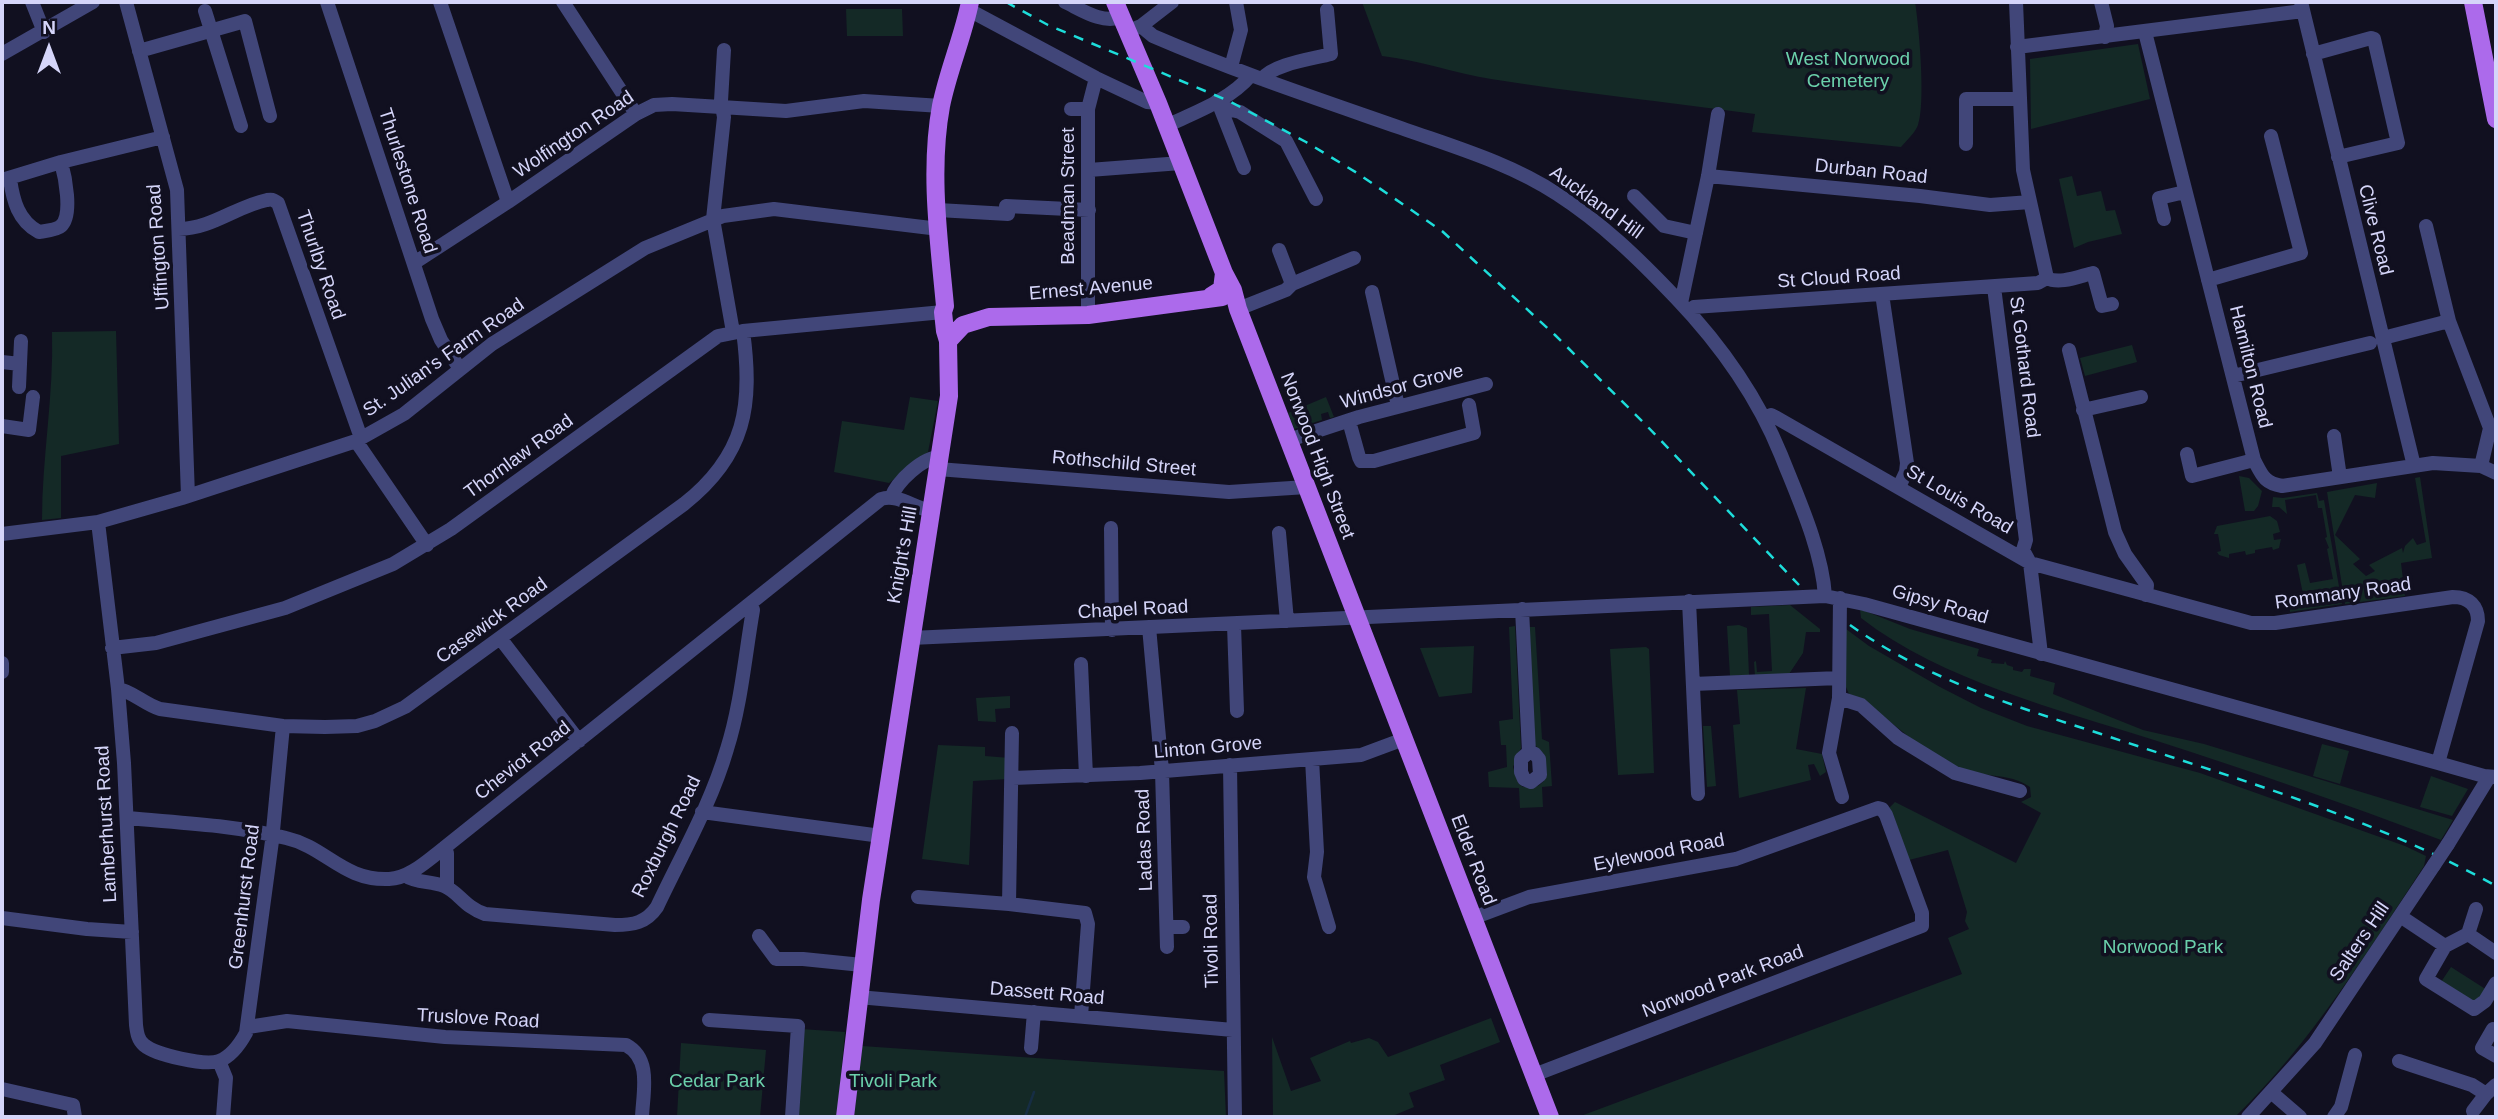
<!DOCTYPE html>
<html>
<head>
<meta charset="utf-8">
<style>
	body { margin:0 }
	#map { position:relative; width:2498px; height:1119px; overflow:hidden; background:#111020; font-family:Helvetica,sans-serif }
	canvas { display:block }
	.frame { position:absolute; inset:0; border:4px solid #d5d5f9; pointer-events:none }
	.north { position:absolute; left:14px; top:14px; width:70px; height:70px; -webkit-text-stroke:5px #111020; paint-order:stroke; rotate:0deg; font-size:19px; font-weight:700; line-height:28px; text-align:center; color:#d5d5f9 }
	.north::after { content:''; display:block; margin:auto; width:24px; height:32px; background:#d5d5f9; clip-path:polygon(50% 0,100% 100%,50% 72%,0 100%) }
</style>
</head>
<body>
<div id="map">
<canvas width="2498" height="1119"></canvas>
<div class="frame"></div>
<div class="north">N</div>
</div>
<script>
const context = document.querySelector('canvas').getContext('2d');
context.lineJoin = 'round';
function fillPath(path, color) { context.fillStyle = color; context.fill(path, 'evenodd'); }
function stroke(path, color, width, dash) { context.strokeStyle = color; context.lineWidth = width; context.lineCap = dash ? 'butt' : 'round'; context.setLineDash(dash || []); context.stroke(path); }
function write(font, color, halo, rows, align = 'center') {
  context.font = font + ' Helvetica,sans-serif'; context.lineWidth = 7; context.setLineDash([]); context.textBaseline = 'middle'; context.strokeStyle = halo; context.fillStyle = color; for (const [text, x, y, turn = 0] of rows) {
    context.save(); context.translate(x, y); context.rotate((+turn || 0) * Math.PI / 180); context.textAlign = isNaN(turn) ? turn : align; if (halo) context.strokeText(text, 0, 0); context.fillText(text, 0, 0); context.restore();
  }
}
const green = new Path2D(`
	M1362,2h553c4,24 11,101 3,123 -3,8 -12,16 -17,22l-149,-15 3,-18c-88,-12 -176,-21 -264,-35 -37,-6 -72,-19 -109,-23z
	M846,9h56l1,27h-56z
	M2138,44l12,55 -119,30 -1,-70z
	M2072,176l5,20 24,-5 5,20 9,-1 7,24 -34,8 -14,6 -15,-69z
	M116,331l3,113 -58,12v62l-19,2c0,-63 12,-125 10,-188z
	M2132,345l5,17 -52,14 -5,-18z
	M910,397l28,4 -10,51 -39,31 -55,-11 8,-51 62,9z
	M1326,397l8,20 -4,1 -2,-6 -7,2 1,6 -28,9 -6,-16z
	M2239,476l10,2 13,13 -4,15 -4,5h-9z
	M2420,477l12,81 -31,5 4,33 -60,8 -18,-112 50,-9 -2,15 -20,-3 -20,40 25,24 -7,5 13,12 9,-5 -6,-6 33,-17 1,5 2,-7 8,-8 4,7 9,-3 -11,-64z
	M2317,493l2,8 5,-1 18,104 -52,8 -2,-14 15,-4 -6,-29 8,-2 5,20 23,-4 -6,-30 2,-1 -4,-10 2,-1 -5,-29h-4l-2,-13 -31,5 2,14 -8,-7h-7l1,-10 10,1z
	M2270,516l7,5 3,11 -7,2 1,6 7,-1 -2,9 -6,2 -1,-3 -17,3v3l-9,2 -1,-4 -16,3v4l-10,-3 -2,-3 4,-1 -3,-17h-4l3,-8z
	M1790,605l30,24v3h-14l-3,21 -14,21 -34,2 -1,-14 2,-1 1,11 15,-1 -3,-57 -18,1v-8z
	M1860,609l50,20 69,20 -2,7 15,4 -1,3 13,1 1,-3 2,4 6,2v3l9,2 2,-3h7l-1,7 25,7 -2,11 90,36 61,14 249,76 -12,20c-95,-36 -190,-69 -287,-100 -96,-31 -212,-59 -293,-122z
	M1739,625l8,3 2,47 -19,1 -3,-50z
	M1515,626l6,122 -8,19 6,17 4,3 15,-1 6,-5v-27l-9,-9 -9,-118h9l7,112 7,3 3,44 -10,1 1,20 -23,1 -1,-20 -30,-1 -1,-15 19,-5 -1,-22h-5l-2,-24 14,-2 -4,-92z
	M1846,629l23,17 71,41 41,21 46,18 173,47 205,73 21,10 -2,10c-58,88 -113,177 -189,251h-657l384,-143 -14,-36 21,-9 -4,-8 2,-9 -19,-62 -39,10 -20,-52 6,-6 121,61 25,-50 -20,-11 10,-5 -1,-10c-21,-15 -50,-9 -73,-19 -21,-8 -37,-22 -54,-36 -17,-14 -36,-26 -54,-38l-3,-7z
	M1474,646l-2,47 -33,4 -19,-49z
	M1646,647l3,2 5,124 -36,2 -8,-126z
	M1806,688l-10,61 26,5 4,18 -6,4 -6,-12 -6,1 3,15 -72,18 -6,-73 7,-1 -3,-34z
	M1010,696v12l-15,1 1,13 -18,-1 -2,-23z
	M1703,726h8l5,60 -9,1z
	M2322,744l27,7 -9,33 -27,-8z
	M938,745l47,2v9l25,2 -2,21 -35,2 -4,84 -47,-6z
	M2431,776l37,13 -16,27 -32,-9z
	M2451,967l36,23 -5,7 -11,5 -32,-17z
	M1491,1018l9,24 -60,23 5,15 -36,13 5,14 -24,10h-117l-1,-80 19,54 30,-10 -11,-23 40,-17 1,2 18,-5 9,4 10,15z
	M801,1029l44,3 -8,85h-41z
	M681,1043l85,7 -6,67h-83z
	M862,1046l362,25 2,46h-372z`);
const stream = new Path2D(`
	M1025,1117l9,-25`);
const minor = new Path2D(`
	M32,2l12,30
	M126,2l51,188 11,306
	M327,2l105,317 9,21 19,29
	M440,2l68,200
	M563,2l73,112
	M1065,2c17,8 37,22 56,15
	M2016,2l7,168 24,108
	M2101,2l6,24 -2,11
	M2301,2l113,464
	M969,10l127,68 51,24 11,1
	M205,11l36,115
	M1141,26l31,-24
	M1126,32l15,-6 12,10c81,35 165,63 248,92 53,19 109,35 156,66 45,29 82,65 119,104 44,46 81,98 105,157 17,43 41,95 44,141
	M2145,32l109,428c8,15 10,23 28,26l151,-23 48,3 15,7
	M2017,47l286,-36
	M724,50l-3,51 3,16 -11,102 20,113
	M139,51l106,-30 25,95
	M2,54l91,-52
	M2313,54l58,-16 3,1 24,104 -60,14
	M1231,67l10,-37 -5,-28
	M1262,79c11,-15 50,-20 69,-25l-4,-44
	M1217,101l3,6 20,5 46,29 30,58
	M1220,107l24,61
	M1071,109h17
	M1166,126c30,-14 64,-26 85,-51
	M1966,144v-45h54
	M1089,170l92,-7
	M1708,176l212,20 70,9 40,-3
	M10,179c3,21 8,42 29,53 6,-1 18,-2 22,-6 12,-11 4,-50 0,-64
	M2,180l59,-18 102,-25
	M1634,196l30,30 32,7
	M938,210l70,4 -2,-8 83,4
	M2164,219l-5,-21 26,-6
	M2426,226l23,95
	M179,229c32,0 58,-23 88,-29 6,-1 6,0 11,3l83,235
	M1279,250l13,34
	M414,263l94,-61 128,-88 18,-9 18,-1 114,7 78,-10 77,5
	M2047,278c12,7 33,-2 46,-5l9,33 10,-2
	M2208,280l93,-27 -30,-117
	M1994,287l32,253 -3,10 7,13 11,91
	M1372,292l26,114
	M1882,294l25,169 -1,9 -7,15
	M1681,303l27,-127 10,-62
	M1238,309l48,-19 6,-6 62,-26
	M1688,311l6,-4 344,-24 9,-5
	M1088,315v-206l8,-31
	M2383,338l66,-17 41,107 -9,38
	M2069,350l46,182 10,22 22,31 -1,10
	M2,362l18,2 -1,23
	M20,364l1,-23
	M2233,376l137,-33
	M2083,410l58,-13
	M1765,418l6,-3 6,3 253,145 221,60h24l178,-26c16,0 25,9 25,24l-40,142
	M1349,421l10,36 2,4h13l100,-28 -5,-28
	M2,426l27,4 4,-33
	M2334,436l6,41
	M1289,440l70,-23 127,-33
	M356,441l71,104
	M2187,454l5,22 62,-16
	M938,469l291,23 78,-5
	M891,498c6,-17 32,-41 49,-41
	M98,522l20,167 6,74 12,262c1,8 2,15 8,20 12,10 61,21 75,16 13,-5 21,-17 27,-28l26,-192 11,-115
	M1111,528l1,102
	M1279,533l8,88
	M2,534l96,-12 84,-24 174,-57 48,-27 88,-70 153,-96 78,-32 51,-7 165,20
	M1840,598l-1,100 -10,55 13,44
	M1689,601l9,193
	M1522,609l7,143
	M1234,625l3,86
	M1149,627l13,144 5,176
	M500,638l79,103
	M911,638l914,-42 39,8 574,159 46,13 12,1
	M112,648l44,-5 129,-35 108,-44 58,-35 267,-193 25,-5 200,-19
	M2,663v9
	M1081,664l5,112
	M1693,684l146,-6
	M118,689c12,1 28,16 42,20l123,17 42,1 32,-1 18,-5 30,-14 279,-203c62,-49 69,-99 59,-173
	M1839,698l22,7 37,33 57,35 65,18
	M1529,752l6,2 4,5 1,16 -9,7 -7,-3 -3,-7v-13z
	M1312,759l5,93 -3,25 15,50
	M1230,765l5,352
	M1013,778l127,-5 221,-18 43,-16
	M702,812l179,24
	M127,818c53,5 108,7 159,20 40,9 57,43 103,41 21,-1 39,-19 55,-31l437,-349c17,-6 34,10 51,12
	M2448,844l41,-67
	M444,848l3,5v34
	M406,876c10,7 25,5 38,10 15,6 20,21 41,28l130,11c18,0 31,-2 42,-18 24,-51 54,-103 70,-158 14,-44 18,-93 26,-139l-2,-6
	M918,897l91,7 76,9 3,11 -7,92
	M1009,904l3,-171
	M2400,916l45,30
	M2,918l85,11 45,3
	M1473,918l56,-21 207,-38 142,-51 4,1 4,6 36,98v13l-388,149
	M1168,927h15
	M2468,934l8,-25
	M759,936l17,23h27l59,6
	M2496,953l-28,-19 -23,12 -19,33 48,30 11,-8 11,-18
	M858,997l375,33
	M709,1020l89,6 -6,91
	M248,1027l39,-6 158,16 181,8c26,14 17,47 16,72
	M2493,1029l-11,19 14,8
	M1031,1048l3,-36
	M219,1061l7,17 -3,39
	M2399,1061l73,24 14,9 10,-9
	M2,1089l71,16 2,12
	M2271,1092l29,25
	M2473,1111l13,-17
	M2248,1117l67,-74 119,-178
	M2334,1117l7,-10 14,-52`);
const major = new Path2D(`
	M1115,2l43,101 66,170 -2,16 -11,7
	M2473,2l23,117
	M1224,273l9,17 5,19 312,808
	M948,341l15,-16 26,-8 99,-2 134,-18
	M845,1117l26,-217 78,-504 -1,-55 -3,-10 -2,-19 2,-6c-6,-65 -16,-135 -4,-200 7,-35 22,-69 29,-104`);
const rail = new Path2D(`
	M1006,2l42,23 181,76 77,41 51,31 85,58 113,104 90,89 154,161
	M1850,625c76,54 164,81 251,109 135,45 271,83 395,152`);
const minorBridge = new Path2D(`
	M2434,865l14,-21`);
const parkNames = [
	["West Norwood",1848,60],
	["Cemetery",1848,82],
	["Norwood Park",2163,948],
	["Cedar Park",717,1082],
	["Tivoli Park",893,1082]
];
const streetNames = [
	["Wolfington Road",574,135,-34],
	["Durban Road",1871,172,6],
	["Thurlestone Road",407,181,72],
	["Beadman Street",1069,196,-90],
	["Auckland Hill",1596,203,36],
	["Clive Road",2375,230,76],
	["Uffington Road",159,247,-94],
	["Thurlby Road",320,265,71],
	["St Cloud Road",1839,278,-4],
	["Ernest Avenue",1091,289,-5],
	["St. Julian's Farm Road",444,358,-35],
	["St Gothard Road",2024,367,83],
	["Hamilton Road",2250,367,76],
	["Windsor Grove",1402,387,-15],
	["Norwood High Street",1317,456,69],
	["Thornlaw Road",519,457,-36],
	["Rothschild Street",1124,464,5],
	["St Louis Road",1959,500,30],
	["Knight's Hill",903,555,-80],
	["Rommany Road",2343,594,-8],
	["Gipsy Road",1940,605,16],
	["Chapel Road",1133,610,-3],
	["Casewick Road",492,621,-36],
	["Linton Grove",1208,748,-5],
	["Cheviot Road",523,761,-38],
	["Lamberhurst Road",107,824,-93],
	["Roxburgh Road",667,837,-64],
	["Ladas Road",1145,840,-92],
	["Eylewood Road",1659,853,-11],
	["Elder Road",1473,860,69],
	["Greenhurst Road",245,897,-83],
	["Tivoli Road",1212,941,-91],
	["Salters Hill",2360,942,-56],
	["Norwood Park Road",1723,982,-21],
	["Dassett Road",1047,994,5],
	["Truslove Road",478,1019,3]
];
fillPath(green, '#142926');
stroke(stream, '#162d44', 2.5);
stroke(minor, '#414679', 14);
stroke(major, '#ac6aeb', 18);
stroke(rail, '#1dddda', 2.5, [10, 9]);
stroke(minorBridge, '#414679', 14);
write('19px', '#6bd0ab', '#111020', parkNames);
write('19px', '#d5d5f9', '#111020', streetNames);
</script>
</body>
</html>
